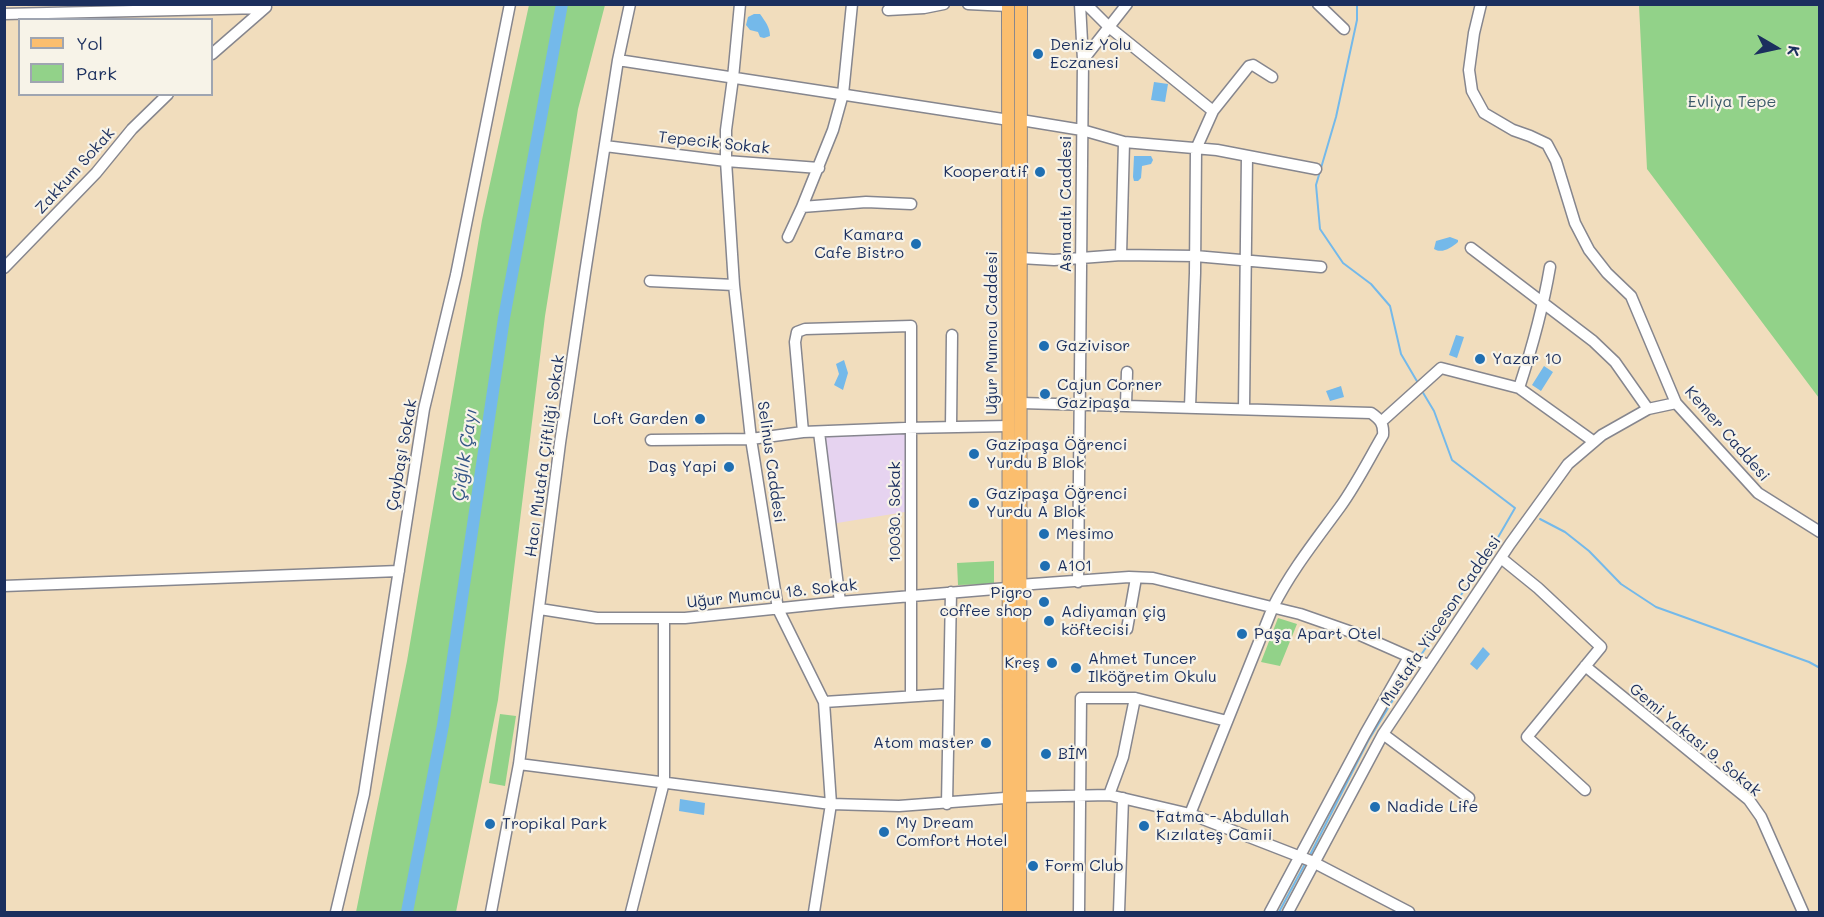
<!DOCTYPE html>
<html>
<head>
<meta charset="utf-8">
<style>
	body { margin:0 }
	#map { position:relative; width:1824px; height:917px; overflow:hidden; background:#f1ddbd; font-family:Mali,sans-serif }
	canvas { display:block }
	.frame { position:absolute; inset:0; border:6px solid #1b2f5e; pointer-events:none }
	.legend { position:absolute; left:18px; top:18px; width:195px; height:78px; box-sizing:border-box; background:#f7f3e8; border:2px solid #9fa5b1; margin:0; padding:8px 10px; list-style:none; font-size:18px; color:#1b2f5e }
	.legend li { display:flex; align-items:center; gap:12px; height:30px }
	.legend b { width:30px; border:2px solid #9fa5b1 }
	.north { position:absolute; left:1746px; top:18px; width:60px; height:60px; -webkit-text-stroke:4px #f7f3e8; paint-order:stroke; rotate:99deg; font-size:16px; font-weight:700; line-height:24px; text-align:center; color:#1b2f5e }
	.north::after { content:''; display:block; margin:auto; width:21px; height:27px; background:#1b2f5e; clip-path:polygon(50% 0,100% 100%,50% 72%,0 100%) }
</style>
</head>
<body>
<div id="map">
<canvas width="1824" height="917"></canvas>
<div class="frame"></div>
<ul class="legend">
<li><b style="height:8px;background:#fbbe6e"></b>Yol</li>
<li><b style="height:16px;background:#92d289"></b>Park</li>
</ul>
<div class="north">K</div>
</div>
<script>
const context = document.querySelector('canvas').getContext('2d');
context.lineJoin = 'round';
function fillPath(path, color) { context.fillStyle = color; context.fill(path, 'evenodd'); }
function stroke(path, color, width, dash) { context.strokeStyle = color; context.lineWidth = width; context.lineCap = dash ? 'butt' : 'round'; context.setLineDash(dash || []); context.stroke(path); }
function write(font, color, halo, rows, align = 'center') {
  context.font = font + ' Mali,sans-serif'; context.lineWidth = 4.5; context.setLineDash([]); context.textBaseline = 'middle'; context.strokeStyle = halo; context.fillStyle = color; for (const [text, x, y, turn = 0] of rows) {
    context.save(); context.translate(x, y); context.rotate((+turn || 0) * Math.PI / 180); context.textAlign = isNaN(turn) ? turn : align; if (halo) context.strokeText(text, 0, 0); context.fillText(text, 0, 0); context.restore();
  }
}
const built = new Path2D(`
	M905,432v80l-74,12 -12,-88z`);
const green = new Path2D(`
	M529,5h76l-27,104 -33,207 -47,384 -42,212h-100l51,-251 75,-441z
	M1639,5h180v393l-172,-229z
	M994,561v23l-36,1 -1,-22z
	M1278,618l19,6 -17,42 -19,-4z
	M500,714l16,2 -11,70 -16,-3z`);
const water = new Path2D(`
	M754,14h6c5,7 10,13 10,22l-6,2 -4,-1 -2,-5 -8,-2 -4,-5 2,-8z
	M1154,82l14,2 -3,18 -14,-2z
	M1134,156h17l2,4 -2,4 -9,2 -1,12 -3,3h-4l-1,-4z
	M1450,237l8,3v2c-7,6 -16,12 -24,7l2,-8z
	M1456,335l8,2 -7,21 -8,-3z
	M844,360l4,13 -5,17 -9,-5 5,-11 -3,-10z
	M1544,366l9,6 -12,19 -9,-6z
	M1341,386l3,11 -14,4 -4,-10z
	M1483,647l7,7 -13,16 -7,-6z
	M680,799l25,4 -1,12 -25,-4z`);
const stream = new Path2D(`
	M1357,4v16l-21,97 -20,68 4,44 23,34 28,21 19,22 11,48 17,29
	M1540,519l25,13 24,19 32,33 35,23 153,55 11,6
	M1419,658l70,-105 26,-45 -63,-48 -18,-49 -12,-20
	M1309,857l59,-116 48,-79
	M1279,912l27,-50`);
const river = new Path2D(`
	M407,912l36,-187 61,-407 58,-314`);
const minor = new Path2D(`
	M740,4l-7,74 -7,52v31l8,124 17,154 27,170 46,93 7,102 -17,108
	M852,4l-9,90 -10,36 -31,77 64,-5 45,2
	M968,4l40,2
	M1086,4l23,23 104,84 -17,38 -1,124 -5,134
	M1318,4l26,25
	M1481,4l-7,29 -5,37 3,21 12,22 29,17 17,6 17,8 9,17 19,62 14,27 18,23 24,23 45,107 82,90 62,39
	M888,10l36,-2 20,-4
	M4,14l260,-6
	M212,54l54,-47
	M618,60l391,60
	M1083,60l44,-56
	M1213,111l36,-45 4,-1 19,12
	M1021,120l61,10 42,12 93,8 99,19
	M605,146l121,15 93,7
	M788,237l14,-30
	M1471,248l122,93 22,21 33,47
	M1121,255l74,1 126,11
	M1020,258l34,2 67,-5 3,-113
	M4,268l92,-95 36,-44 36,-35
	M650,281l84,4
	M1519,388c13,-40 24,-80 31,-121
	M1021,403l350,10c9,6 13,11 12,22 -14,24 -27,50 -43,72 -24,33 -49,64 -67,100l-83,207
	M1126,405l1,-33
	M1244,408l3,-252
	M1381,422l60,-54 78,20 74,53
	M951,427l1,-92
	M803,432l-8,-90 2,-10 8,-3 106,-3v370
	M819,432l21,170
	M651,440l100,-1 52,-7 102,-4 104,-2
	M1501,558l37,30 63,59 -74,90 58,53
	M1078,582l5,-522 -3,-56
	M1019,585l110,-8 24,1 147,36 60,21 68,30
	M4,586l395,-15
	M540,609l57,9h88l155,-16 167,-14
	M1127,629l9,-51
	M1585,666l164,134 12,17 42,95
	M824,702l125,-8
	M1383,734l86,64
	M519,764l312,40 68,2 119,-9 91,-2 81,19 121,47 98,51
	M1109,795l14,-38 12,-59
	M947,804l4,-212
	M336,912l28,-118 60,-385 32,-134 54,-271
	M491,912l28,-148 41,-321 25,-170 33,-213 12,-56
	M631,912l33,-130v-164
	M1079,912l2,-214h54l92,23
	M1119,912l4,-114
	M1270,912l95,-178 44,-77
	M1288,912l95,-178 127,-190 58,-80 34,-29 46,-26 28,-6`);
const major = new Path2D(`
	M1008,4l1,908
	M1020,912l1,-908`);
const markers = [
	[1038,54,6,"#1f6fb2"],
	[1040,172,6,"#1f6fb2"],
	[916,244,6,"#1f6fb2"],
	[1044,346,6,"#1f6fb2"],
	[1480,359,6,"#1f6fb2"],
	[1045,394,6,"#1f6fb2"],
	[700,419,6,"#1f6fb2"],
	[974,454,6,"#1f6fb2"],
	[729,467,6,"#1f6fb2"],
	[974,503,6,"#1f6fb2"],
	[1044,534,6,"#1f6fb2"],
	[1045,566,6,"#1f6fb2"],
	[1044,602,6,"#1f6fb2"],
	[1049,621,6,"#1f6fb2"],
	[1242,634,6,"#1f6fb2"],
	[1052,663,6,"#1f6fb2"],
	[1076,668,6,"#1f6fb2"],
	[986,743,6,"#1f6fb2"],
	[1046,754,6,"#1f6fb2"],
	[1375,807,6,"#1f6fb2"],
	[490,824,6,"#1f6fb2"],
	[1144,826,6,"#1f6fb2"],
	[884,832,6,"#1f6fb2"],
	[1033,866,6,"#1f6fb2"]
];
const poiNames = [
	["Deniz Yolu",1050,45],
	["Eczanesi",1050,63],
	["Kooperatif",1028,172,"right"],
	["Kamara",904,235,"right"],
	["Cafe Bistro",904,253,"right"],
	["Gazivisor",1056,346],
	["Yazar 10",1492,359],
	["Cajun Corner",1057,385],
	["Gazipaşa",1057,403],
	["Loft Garden",688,419,"right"],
	["Gazipaşa Öğrenci",986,445],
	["Yurdu B Blok",986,463],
	["Daş Yapi",717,467,"right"],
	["Gazipaşa Öğrenci",986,494],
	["Yurdu A Blok",986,512],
	["Mesimo",1056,534],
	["A101",1057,566],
	["Pigro",1032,593,"right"],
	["coffee shop",1032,611,"right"],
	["Adiyaman çig",1061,612],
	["köftecisi",1061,630],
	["Paşa Apart Otel",1254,634],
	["Ahmet Tuncer",1088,659],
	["Ilköğretim Okulu",1088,677],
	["Kreş",1040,663,"right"],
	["Atom master",974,743,"right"],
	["BİM",1058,754],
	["Nadide Life",1387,807],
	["Fatma - Abdullah",1156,817],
	["Kızılateş Camii",1156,835],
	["My Dream",896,823],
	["Comfort Hotel",896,841],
	["Tropikal Park",502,824],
	["Form Club",1045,866]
];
const parkNames = [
	["Evliya Tepe",1732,102]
];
const streetNames = [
	["Tepecik Sokak",714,143,6],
	["Zakkum Sokak",75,171,-48],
	["Asmaaltı Caddesi",1066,204,-90],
	["Uğur Mumcu Caddesi",992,333,-90],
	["Kemer Caddesi",1727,434,49],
	["Çaybaşi Sokak",402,455,-80],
	["Hacı Mutafa Çiftliği Sokak",545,456,-82],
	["Selinus Caddesi",771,462,82],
	["10030. Sokak",895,512,-90],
	["Uğur Mumcu 18. Sokak",772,594,-6],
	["Mustafa Yüceson Caddesi",1441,621,-56],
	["Gemi Yakasi 9. Sokak",1695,740,40]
];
const waterNames = [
	["Çığlık Çayı",465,455,-82]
];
fillPath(built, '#e6d3f0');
fillPath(green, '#92d289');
fillPath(water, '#74b9ea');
stroke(stream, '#74b9ea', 2);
stroke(river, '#74b9ea', 12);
stroke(minor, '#86868e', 13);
stroke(major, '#86868e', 14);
stroke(minor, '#fff', 10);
stroke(major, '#fbbe6e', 12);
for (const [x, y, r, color] of markers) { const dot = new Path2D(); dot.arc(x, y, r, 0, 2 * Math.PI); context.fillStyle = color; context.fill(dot); stroke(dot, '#f7f3e8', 2); }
write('16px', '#1b2f5e', '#f7f3e8', poiNames, 'left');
write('16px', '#395869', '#f7f3e8', parkNames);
write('16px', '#1b2f5e', '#f7f3e8', streetNames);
write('italic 18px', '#365888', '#f7f3e8', waterNames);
</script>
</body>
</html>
